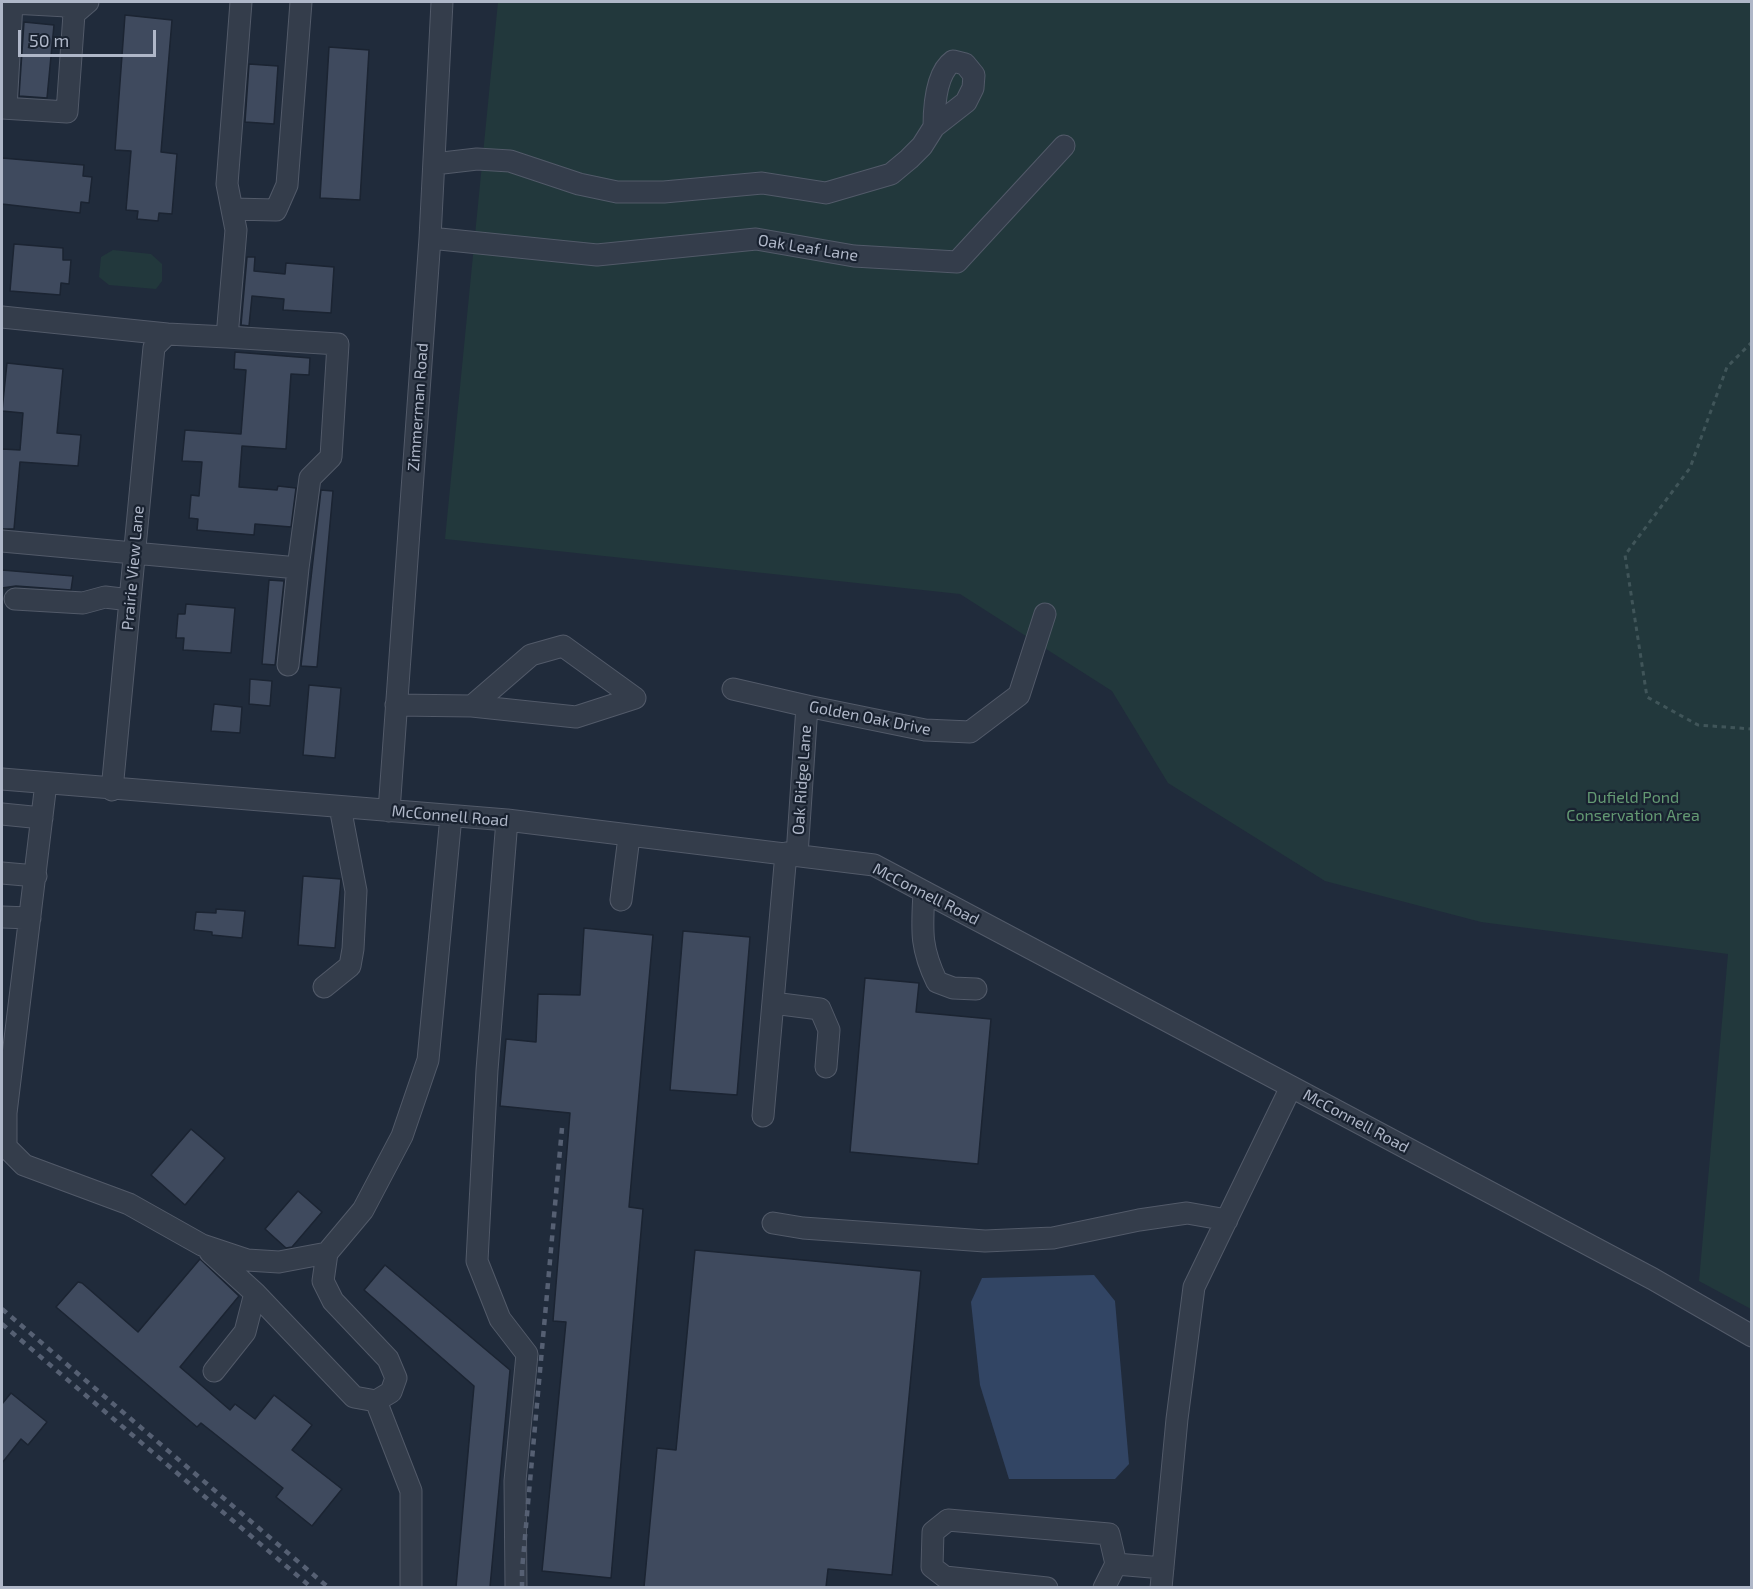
<!DOCTYPE html>
<html>
<head>
<meta charset="utf-8">
<style>
	body { margin:0 }
	#map { position:relative; width:1753px; height:1589px; overflow:hidden; background:#202b3b; font-family:"Exo 2",sans-serif }
	canvas { display:block }
	.frame { position:absolute; inset:0; border:3px solid #afb7c8; pointer-events:none }
	.scale { position:absolute; left:18px; top:30px; width:138px; height:27px; box-sizing:border-box; border:3px solid #afb7c8; border-top:0; padding-left:8px; font-size:18px; line-height:21px; white-space:nowrap; color:#afb7c8; -webkit-text-stroke:4px #192230; paint-order:stroke }
</style>
</head>
<body>
<div id="map">
<canvas width="1753" height="1589"></canvas>
<div class="frame"></div>
<div class="scale">50 m</div>
</div>
<script>
const context = document.querySelector('canvas').getContext('2d');
context.lineJoin = 'round';
function fillPath(path, color) { context.fillStyle = color; context.fill(path, 'evenodd'); }
function stroke(path, color, width, dash) { context.strokeStyle = color; context.lineWidth = width; context.lineCap = dash ? 'butt' : 'round'; context.setLineDash(dash || []); context.stroke(path); }
function write(font, color, halo, rows, align = 'center') {
  context.font = font + ' "Exo 2",sans-serif'; context.lineWidth = 4.5; context.setLineDash([]); context.textBaseline = 'middle'; context.strokeStyle = halo; context.fillStyle = color; for (const [text, x, y, turn = 0] of rows) {
    context.save(); context.translate(x, y); context.rotate((+turn || 0) * Math.PI / 180); context.textAlign = isNaN(turn) ? turn : align; if (halo) context.strokeText(text, 0, 0); context.fillText(text, 0, 0); context.restore();
  }
}
const green = new Path2D(`
	M498,2h1253v1307l-52,-28 29,-327 -247,-32 -156,-41 -157,-98 -56,-92 -152,-97 -515,-55z
	M113,250l38,4 11,10v17l-6,8 -47,-4 -10,-8 2,-20z`);
const water = new Path2D(`
	M1094,1275l21,26 14,163 -14,15h-106l-29,-94 -9,-83 11,-24z`);
const building = new Path2D(`
	M125,15l47,5 -11,132 16,2 -5,60 -13,-1 -1,8 -21,-2 1,-8 -12,-1 5,-59 -16,-1z
	M24,22l30,3 -7,73 -28,-2z
	M329,47l40,3 -9,150 -40,-2z
	M249,64l29,2 -4,58 -29,-2z
	M2,158l82,7 -1,11 9,1 -3,26 -8,-1 -1,11 -78,-9z
	M14,244l49,4v12h8l-2,24 -8,-1 -1,12 -50,-4z
	M247,257h8l-1,14 31,3 1,-11 48,4 -3,46 -48,-3 1,-11 -32,-3 -3,30 -8,-1z
	M235,352l75,6 -1,17 -18,-1 -5,75 -44,-3 -3,41 38,3 1,-4 18,2 -5,39 -36,-3 -1,11 -57,-5 1,-11 -9,-1 2,-23 8,1 3,-34 -20,-1 3,-31 56,4 5,-64 -12,-1z
	M7,363l56,6 -6,64 24,2 -3,31 -58,-4 -6,67h-12v-80l18,1 3,-37 -21,-2z
	M321,490l12,1 -16,176 -16,-1z
	M2,570l71,6 -2,14 -55,-4 -14,2z
	M269,580l15,1 -9,84 -13,-1z
	M186,604l49,4 -4,45 -48,-3 1,-12h-8l2,-24h7z
	M250,679l22,2 -2,25 -21,-2z
	M309,685l32,3 -6,70 -32,-3z
	M214,704l28,3 -2,26 -29,-2z
	M303,876l38,3 -6,69 -37,-3z
	M216,909l29,2 -3,27 -30,-3v-3l-18,-2 2,-18 20,1z
	M584,928l69,7 -24,272 14,2 -32,369 -69,-7 24,-249 -13,-1 17,-208 -70,-7 6,-67 30,3 2,-48 42,1z
	M683,931l67,6 -13,158 -67,-5z
	M865,978l54,5 -3,29 75,7 -13,145 -128,-12z
	M191,1129l34,29 -40,47 -34,-30z
	M298,1191l24,21 -30,35 -6,1 -21,-19z
	M695,1250l226,21 -29,304 -64,-6 -2,18h-182l13,-139 19,2z
	M200,1259l39,37 -59,71 50,43 5,-6 20,15 19,-24 38,30 -20,25 50,39 -30,37 -36,-29 7,-9 -82,-65 -4,4 -141,-120 22,-25 4,1 56,49z
	M385,1265l125,105 -20,217h-34l18,-201 -110,-96z
	M11,1393l36,29 -19,23 -7,-6 -19,24v-59z`);
const path = new Path2D(`
	M1752,342l-25,25 -37,101 -65,87 22,142 51,28 54,4`);
const minor = new Path2D(`
	M2,108l65,4 7,-98 14,-12
	M6,108l6,-105 55,3 7,8
	M434,164l43,-5 33,2 69,23 38,8h47l98,-9 64,10 65,-19 18,-15 13,-13 12,-19 32,-25 7,-14 1,-13 -9,-11 -12,-3c-17,12 -19,46 -19,66
	M232,209l44,1 11,-25 14,-183
	M430,238l167,17 159,-16 98,17 103,6 107,-116
	M2,317l165,17
	M227,337l111,7 -7,113 -21,21 -12,90 -10,97
	M2,541l296,27
	M15,599l68,4 22,-6 25,3
	M733,689l74,17 118,24 45,2 49,-37 26,-81
	M396,705l76,1 104,11 59,-19 -72,-52 -32,9 -59,51
	M2,779l505,41 367,45 779,414 99,57
	M46,783l-40,330v34l18,18 105,39 73,41 45,15 32,2 48,-9 36,-43 39,-74 26,-76 23,-244
	M112,790l42,-443 13,-13 60,3 9,-107 -9,-46 14,-182
	M389,811l41,-573 12,-236
	M2,814l40,4
	M507,820l-20,250 -10,191 23,58 27,35 -12,127 1,107
	M797,855l10,-149
	M2,873l34,3
	M924,892c-2,38 -4,55 13,90l16,6 23,1
	M621,900l8,-63
	M2,917l28,1
	M324,987l26,-21 3,-17 3,-58 -16,-84
	M773,1003l47,6 9,21 -3,37
	M763,1116l23,-263
	M773,1223l30,5 182,13 68,-3 86,-18 48,-7 40,7
	M210,1252l45,41 -10,39 -31,39
	M255,1293l99,104 22,4 15,-9 5,-14 -8,-19 -55,-58 -10,-20 4,-28
	M376,1401l35,90v97
	M1116,1564l47,4
	M1047,1588l-102,-11 -13,-10 1,-35 15,-12 161,14 7,30 -12,24
	M1161,1588l16,-169 17,-132 97,-200`);
const rail = new Path2D(`
	M2,1309l327,279
	M2,1324l310,264
	M522,1588v-18l40,-442`);
const streetNames = [
	["Oak Leaf Lane",808,248,9],
	["Zimmerman Road",418,407,-86],
	["Prairie View Lane",133,568,-85],
	["Golden Oak Drive",870,718,11],
	["Oak Ridge Lane",802,780,-86],
	["McConnell Road",450,816,5],
	["McConnell Road",926,894,27],
	["McConnell Road",1356,1121,28]
];
const parkNames = [
	["Dufield Pond",1633,798],
	["Conservation Area",1633,816]
];
fillPath(green, '#22383c');
fillPath(water, '#324564');
fillPath(building, '#3f4a5e');
stroke(building, '#1b2432', 1.5);
stroke(minor, '#525a69', 23);
stroke(path, '#405559', 3, [4.5, 4.5]);
stroke(minor, '#343d4b', 21);
stroke(rail, '#566073', 4.5, [6, 6]);
write('16px', '#afb7c8', '#192230', streetNames);
write('16px', '#649a73', '#192230', parkNames);
</script>
</body>
</html>
